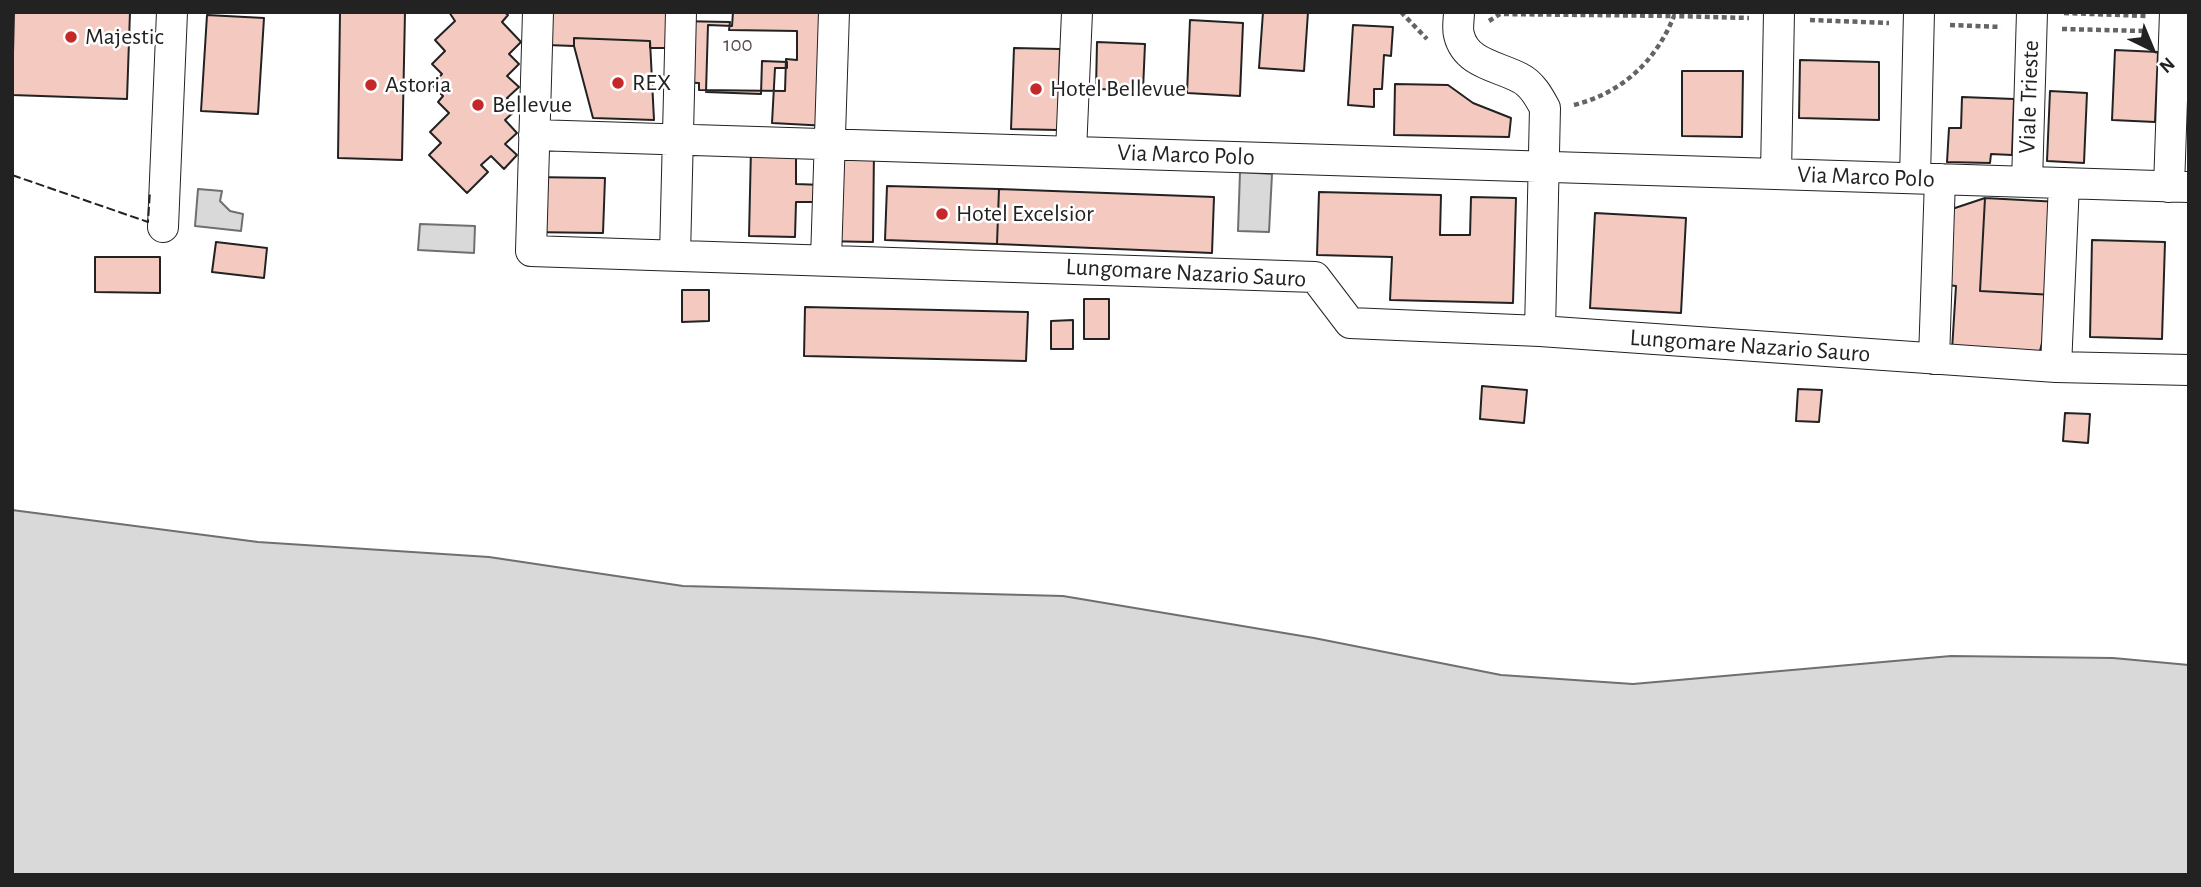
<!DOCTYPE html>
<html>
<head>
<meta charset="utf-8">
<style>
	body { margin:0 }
	#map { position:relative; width:2201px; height:887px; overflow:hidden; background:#fff; font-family:"Alegreya Sans",sans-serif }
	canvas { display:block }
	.frame { position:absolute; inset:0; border:14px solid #222; pointer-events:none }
	.north { position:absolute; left:2117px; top:14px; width:70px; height:70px; -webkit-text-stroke:5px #fff; paint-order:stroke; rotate:137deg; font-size:19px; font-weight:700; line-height:28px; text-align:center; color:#222 }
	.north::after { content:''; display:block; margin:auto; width:24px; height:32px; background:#222; clip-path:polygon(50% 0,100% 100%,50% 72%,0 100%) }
</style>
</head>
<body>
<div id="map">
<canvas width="2201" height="887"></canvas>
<div class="frame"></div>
<div class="north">N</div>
</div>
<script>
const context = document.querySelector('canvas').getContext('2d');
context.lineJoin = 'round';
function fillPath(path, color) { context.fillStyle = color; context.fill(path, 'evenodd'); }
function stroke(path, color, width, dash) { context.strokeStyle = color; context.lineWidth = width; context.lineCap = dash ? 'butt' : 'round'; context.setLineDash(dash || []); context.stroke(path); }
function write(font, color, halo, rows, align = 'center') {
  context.font = font + ' "Alegreya Sans",sans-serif'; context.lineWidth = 5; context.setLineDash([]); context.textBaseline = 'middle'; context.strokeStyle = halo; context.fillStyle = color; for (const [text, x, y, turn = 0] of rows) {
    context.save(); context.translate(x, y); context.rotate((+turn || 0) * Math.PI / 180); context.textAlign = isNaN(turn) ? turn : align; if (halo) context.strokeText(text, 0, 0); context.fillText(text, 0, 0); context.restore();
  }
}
const water = new Path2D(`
	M1240,172l32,2 -3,58 -31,-1z
	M198,189l24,2 -2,10 10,10 13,3 -2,17 -46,-5z
	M420,224l55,2 -1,27 -56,-3z
	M12,510l246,32 231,15 194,29 380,10 251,42 187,37 132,9 318,-28 162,2 76,7v210h-2177z`);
const building = new Path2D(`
	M14,12h116l-3,87 -115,-4z
	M340,12h65l-3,148 -64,-2z
	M449,12h55l4,3 -6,7 19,20 -12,12 10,10 -12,12 12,11 -12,11 10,11 -12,11 12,13 -12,11 12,11 -13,14 -13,-13 -10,9 7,7 -21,21 -38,-38 12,-12 -11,-11 19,-19 -11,-11 5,-6 -11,-11 10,-11 -10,-10 13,-13 -10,-11 20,-19z
	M548,12h121l-2,36h-17v-7l-76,-3v8l-27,-1z
	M733,12h90l5,114 -56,-3 3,-55h12v-6l-25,-1 -1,33 -55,-2 2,-67 24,1z
	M1263,12h45l-4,59 -45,-3z
	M207,15l57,3 -6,96 -57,-3z
	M1190,20l53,3 -3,73 -53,-3z
	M678,21l52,1 -1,8 68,1v29l-11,-1 -1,32 -86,-1v-7l-22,-1z
	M1353,25l40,2 -2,29 -7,-1 -2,34h-8v18l-26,-2z
	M574,38l76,3 4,79 -61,-2 -19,-72z
	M1097,42l48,2 -2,46 -47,-1z
	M1014,48l46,1 -2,81 -47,-1z
	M2115,50l43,2 -3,70 -43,-2z
	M1800,60l79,2v58l-80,-2z
	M1682,71h61l-1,66 -60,-1z
	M1395,84l53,1 25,18 38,15 -2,19 -115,-2z
	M2050,91l37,2 -3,70 -37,-2z
	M1962,97l52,2 -2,56 -21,-1 -1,9 -43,-1 2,-34h12z
	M751,148h45v36l27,1v-36h51l-1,93 -53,-1 1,-39h-25l-1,35 -46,-1z
	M529,177l76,1 -2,55 -75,-1z
	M887,186l112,3 -2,55 -112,-4z
	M999,189l215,8 -2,56 -215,-9z
	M1319,192l122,3 -1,40h30l1,-38 45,1 -3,105 -123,-3 2,-43 -75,-2z
	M1985,198l74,4 -5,93 -74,-4z
	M1985,198l-5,93 74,4 -15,60 -87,-5 4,-64 -9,-1 5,-76z
	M1595,213l91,5 -5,95 -91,-5z
	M2092,240l73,2 -3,97 -72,-2z
	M216,242l51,6 -3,30 -52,-6z
	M95,257h65v36l-65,-1z
	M682,290h27v31l-27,1z
	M1084,299h25v40h-25z
	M805,307l223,5 -2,49 -222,-5z
	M1073,320v29h-22v-28z
	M1482,386l45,4 -3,33 -44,-4z
	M1798,389l24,1 -3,32 -23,-1z
	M2065,413l25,1 -2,29 -25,-2z`);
const path = new Path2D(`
	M1401,12l26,27
	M2064,13l82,3
	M1810,20l79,3
	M1489,21l11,-7 174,2
	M1950,25l51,2
	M2062,29l82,2
	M1574,105c48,-12 82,-44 100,-89l75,2`);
const minor = new Path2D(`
	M538,12l-7,239 784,26 35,46 190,8 516,36 133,3
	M1459,12c0,7 -2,16 0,23 7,29 39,31 61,43 12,6 19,19 25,30l-5,223
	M534,135l1655,52
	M1071,152l6,-140
	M1776,174l3,-162
	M1915,178l4,-166
	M2027,182l5,-170
	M2169,187l6,-175
	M163,227l9,-215
	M675,255l6,-243
	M826,259l8,-247
	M1934,359l6,-180
	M2056,367l8,-184`);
const fence = new Path2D(`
	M12,175l136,47 2,-31`);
const markers = [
	[71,37,7,"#c62828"],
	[618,83,7,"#c62828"],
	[371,85,7,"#c62828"],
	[1036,89,7,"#c62828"],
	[478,105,7,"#c62828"],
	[942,214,7,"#c62828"]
];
const numberNames = [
	["100",738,45]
];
const poiNames = [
	["Majestic",85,37],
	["REX",632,83],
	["Astoria",385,85],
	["Hotel Bellevue",1050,89],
	["Bellevue",492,105],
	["Hotel Excelsior",956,214]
];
const streetNames = [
	["Viale Trieste",2029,97,-88],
	["Via Marco Polo",1186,155,2],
	["Via Marco Polo",1866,177,2],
	["Lungomare Nazario Sauro",1186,273,3],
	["Lungomare Nazario Sauro",1750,346,4]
];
fillPath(water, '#d9d9d9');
stroke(water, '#6f6f6f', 2);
fillPath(building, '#f3c9c0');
stroke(building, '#222', 2);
stroke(minor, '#222', 32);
stroke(path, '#646464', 4.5, [5, 3.5]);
stroke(minor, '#fff', 30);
stroke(fence, '#222', 2, [9, 3.5]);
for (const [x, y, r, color] of markers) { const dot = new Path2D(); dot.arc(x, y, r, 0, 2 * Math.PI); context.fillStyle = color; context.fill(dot); stroke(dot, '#fff', 2.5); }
write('21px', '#564c4a', null, numberNames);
write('24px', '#222', '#fff', poiNames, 'left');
write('24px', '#222', '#fff', streetNames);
</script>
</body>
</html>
